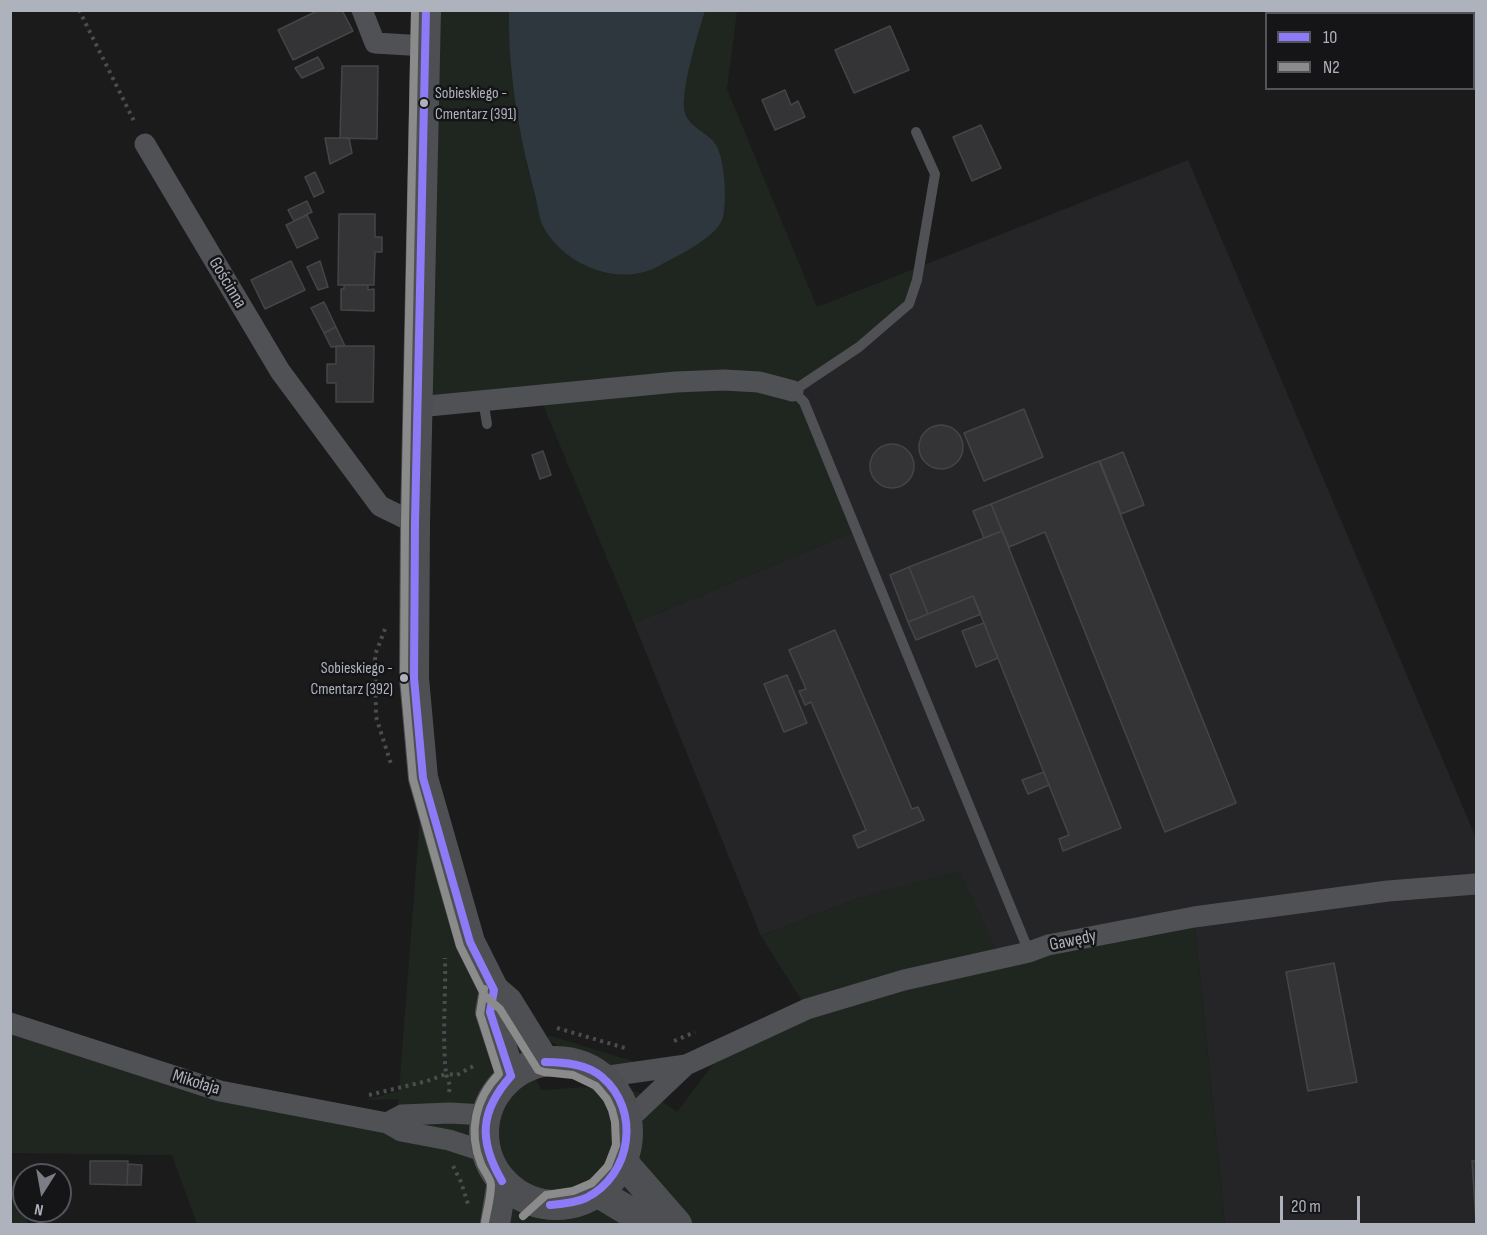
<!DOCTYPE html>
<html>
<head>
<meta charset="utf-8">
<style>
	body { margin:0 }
	#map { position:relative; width:1487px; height:1235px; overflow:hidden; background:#1b1b1c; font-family:"Sofia Sans Condensed",sans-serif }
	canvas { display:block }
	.frame { position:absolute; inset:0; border:12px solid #adb2bc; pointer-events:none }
	.legend { position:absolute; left:1265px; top:12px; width:210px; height:78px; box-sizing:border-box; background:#151518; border:2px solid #52545a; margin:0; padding:8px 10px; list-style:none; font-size:18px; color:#adb2bc }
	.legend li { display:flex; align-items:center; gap:12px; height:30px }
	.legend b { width:30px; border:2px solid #52545a }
	.north { position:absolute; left:12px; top:1163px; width:60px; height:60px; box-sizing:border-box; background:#151518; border:2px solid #52545a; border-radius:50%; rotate:191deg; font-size:16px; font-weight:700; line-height:24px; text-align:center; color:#adb2bc }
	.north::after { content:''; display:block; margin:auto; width:21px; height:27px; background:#7a7d84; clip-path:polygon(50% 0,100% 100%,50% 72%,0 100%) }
	.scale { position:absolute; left:1280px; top:1196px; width:80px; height:27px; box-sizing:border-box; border:3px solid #adb2bc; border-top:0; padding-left:8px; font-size:18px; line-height:21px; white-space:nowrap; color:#adb2bc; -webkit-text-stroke:4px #151518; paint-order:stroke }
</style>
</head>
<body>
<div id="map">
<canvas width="1487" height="1235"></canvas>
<div class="frame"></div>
<ul class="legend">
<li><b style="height:8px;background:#8d7af6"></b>10</li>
<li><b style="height:8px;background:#8b8b8b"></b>N2</li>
</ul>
<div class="north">N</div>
<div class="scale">20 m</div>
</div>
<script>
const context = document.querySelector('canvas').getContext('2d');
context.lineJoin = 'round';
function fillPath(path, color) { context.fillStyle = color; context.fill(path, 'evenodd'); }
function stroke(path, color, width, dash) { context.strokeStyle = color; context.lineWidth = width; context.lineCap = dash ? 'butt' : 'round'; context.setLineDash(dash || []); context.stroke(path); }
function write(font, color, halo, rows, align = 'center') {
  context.font = font + ' "Sofia Sans Condensed",sans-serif'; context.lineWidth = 5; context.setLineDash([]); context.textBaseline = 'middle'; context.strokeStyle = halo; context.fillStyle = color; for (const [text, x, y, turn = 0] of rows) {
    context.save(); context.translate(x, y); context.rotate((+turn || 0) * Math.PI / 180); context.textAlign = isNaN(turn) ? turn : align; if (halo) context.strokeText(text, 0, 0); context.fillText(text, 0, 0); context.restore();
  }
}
const built = new Path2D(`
	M1188,160l288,678v386h-251l-31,-307 -194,41 -41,-86 -103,27 -95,37 -127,-313 222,-92 -63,-140 126,-124z`);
const green = new Path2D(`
	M705,10l32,1 -10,78 90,218 102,-40 -10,37 -116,87 11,11 52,129 -222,92 -95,-228 -121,12 8,-396h83v16l18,140 17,62 16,19 156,-104c-11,-9 -22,-17 -30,-29 -9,-17 14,-84 19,-105z
	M423,778l47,164 71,148c47,-3 97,-10 136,22l52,-69 78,-34 -46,-73 95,-37 103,-28 41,87 194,-41 31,307h-1028l-25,-69 -161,-2v-130l182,60 194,40 11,-19v-5l-33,1 34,-9z
	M551,1036l94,29 -31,6 -45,-18 -25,-16z
	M11,1173l17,51h-17z`);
const water = new Path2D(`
	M509,11h196c-6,20 -26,83 -20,102 5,15 25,21 31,32 9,15 11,55 7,72 -6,21 -45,38 -64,49 -39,21 -91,1 -114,-36 -6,-9 -7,-24 -10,-35 -16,-60 -27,-123 -26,-184z`);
const building = new Path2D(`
	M319,10h23l11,21 -60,29 -15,-30z
	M890,26l19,44 -55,23 -19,-43z
	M318,57l6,11 -22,10 -7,-10z
	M342,66h36l-1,73 -37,-1z
	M785,90l6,15 7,-4 7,16 -30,13 -13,-30z
	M981,125l20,43 -29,13 -19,-44z
	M325,138h24l3,15 -22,11z
	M315,172l9,20 -10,5 -9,-20z
	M307,201l5,11 -18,9 -6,-11z
	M339,214h36v23h7v15h-7l-1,33h-36z
	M307,215l11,23 -21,10 -11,-23z
	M291,261l14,29 -40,19 -14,-29z
	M320,261l8,26 -10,3 -11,-23z
	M344,285h24v5l6,-1v22l-33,-1v-21h3z
	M324,302l12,25 -12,6 -13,-25z
	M336,327l9,19 -14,1 -7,-14z
	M336,346h38l-1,56h-37v-19h-9v-19h9z
	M1024,409l19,48 -59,24 -20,-48z
	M919 447a22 22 0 1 1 44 0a22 22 0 1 1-44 0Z
	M870 466a22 22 0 1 1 44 0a22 22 0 1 1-44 0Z
	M543,451l8,24 -11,4 -8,-24z
	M1123,452l21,53 -23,9 -21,-53z
	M1099,461l137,342 -71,29 -120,-300 -36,15 -18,-43z
	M991,504l11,27 -18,7 -11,-27z
	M1002,531l119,297 -58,23 -4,-12 10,-4 -96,-239 -45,18 -19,-47z
	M909,567l19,47 -20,8 -18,-47z
	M973,596l8,18 -65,26 -8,-18z
	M984,623l14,35 -22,9 -14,-36z
	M835,630l77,179 6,-2 6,13 -66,28 -5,-12 13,-6 -55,-128 -6,3 -6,-14 7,-2 -17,-39z
	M787,675l20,48 -23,9 -20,-48z
	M1044,772l5,13 -21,9 -6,-14z
	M1334,963l23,119 -49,9 -22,-119z
	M90,1161h38l-1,24 -37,-1z
	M1472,1161h4v61z
	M128,1164l14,1 -1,20h-14z`);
const path = new Path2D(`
	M79,10l56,113
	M385,629l-10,26 1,62 16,50
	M557,1028l68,20
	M674,1041l21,-9
	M449,1092l1,-6 -4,-12 11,1 20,-11
	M369,1095l58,-14 19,-7c-4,-38 0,-78 -1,-116
	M453,1166l8,16 7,22`);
const lane = new Path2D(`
	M916,132l19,42 -18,106 -8,24 -50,43 -66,44 11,11 225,550
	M483,400l4,24`);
const street = new Path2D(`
	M362,10l13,33 50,3
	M145,144l135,227 100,135 35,17
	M418,407l258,-25 48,-2 35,2 34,9
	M10,1023l210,68 167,32 14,8 48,9 37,12
	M602,1077l84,-12
	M627,1121l59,-56 121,-56 97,-29 125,-28 19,-7 146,-28 194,-26 88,-7
	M387,1123l15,-8 47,-2 37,2`);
const secondary = new Path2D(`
	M426,10l-11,513 -1,155 9,100 47,164 24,48 14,12 37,60
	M494,990l-4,22 21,64
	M484 1133a72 72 0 1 1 144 0a72 72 0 1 1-144 0Z
	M622,1161l55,63
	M597,1192l53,32
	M495,1224l7,-43`);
const bus1 = new Path2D(`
	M426,10l-11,513 -1,155 9,100 47,164 24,48 -4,22 21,64
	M545,1062c20,0 42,2 57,15 39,33 30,98 -16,121 -11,5 -24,6 -36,7
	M502,1181c-24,-41 -22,-70 9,-105`);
const bus2 = new Path2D(`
	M415,10l-10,513 -1,155 9,101 47,167 25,50 15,13 38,61 6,2 29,3 23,11 11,13 5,11 3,12 1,23 -8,21 -16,17 -19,8 -27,4 -23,21
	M484,989l-4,25 19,60c-24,25 -31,58 -18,90 3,7 10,15 10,21 0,12 -4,26 -6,37`);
const markers = [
	[424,103,5,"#adb2bc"],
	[404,678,5,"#adb2bc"]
];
const busNames = [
	["Sobieskiego -",435,94],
	["Cmentarz (391)",435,115],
	["Sobieskiego -",393,669,"right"],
	["Cmentarz (392)",393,690,"right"]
];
const streetNames = [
	["Gościnna",227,283,59],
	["Gawędy",1073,941,-12],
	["Mikołaja",196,1083,17]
];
fillPath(built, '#252528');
fillPath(green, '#1f2620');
fillPath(water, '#2e373e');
fillPath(building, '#343436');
stroke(building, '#444548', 1.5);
stroke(path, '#4b4c4f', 4, [3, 4.5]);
stroke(lane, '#4f5155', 10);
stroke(street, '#4f5155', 21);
stroke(secondary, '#4e4f53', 30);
stroke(bus1, '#8d7af6', 8);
stroke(bus2, '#8b8b8b', 8);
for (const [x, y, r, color] of markers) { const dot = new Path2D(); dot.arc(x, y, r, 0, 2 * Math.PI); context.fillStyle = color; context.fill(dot); stroke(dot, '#151518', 2); }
write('16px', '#adb2bc', '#151518', busNames, 'left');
write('18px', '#adb2bc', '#151518', streetNames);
</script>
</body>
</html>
